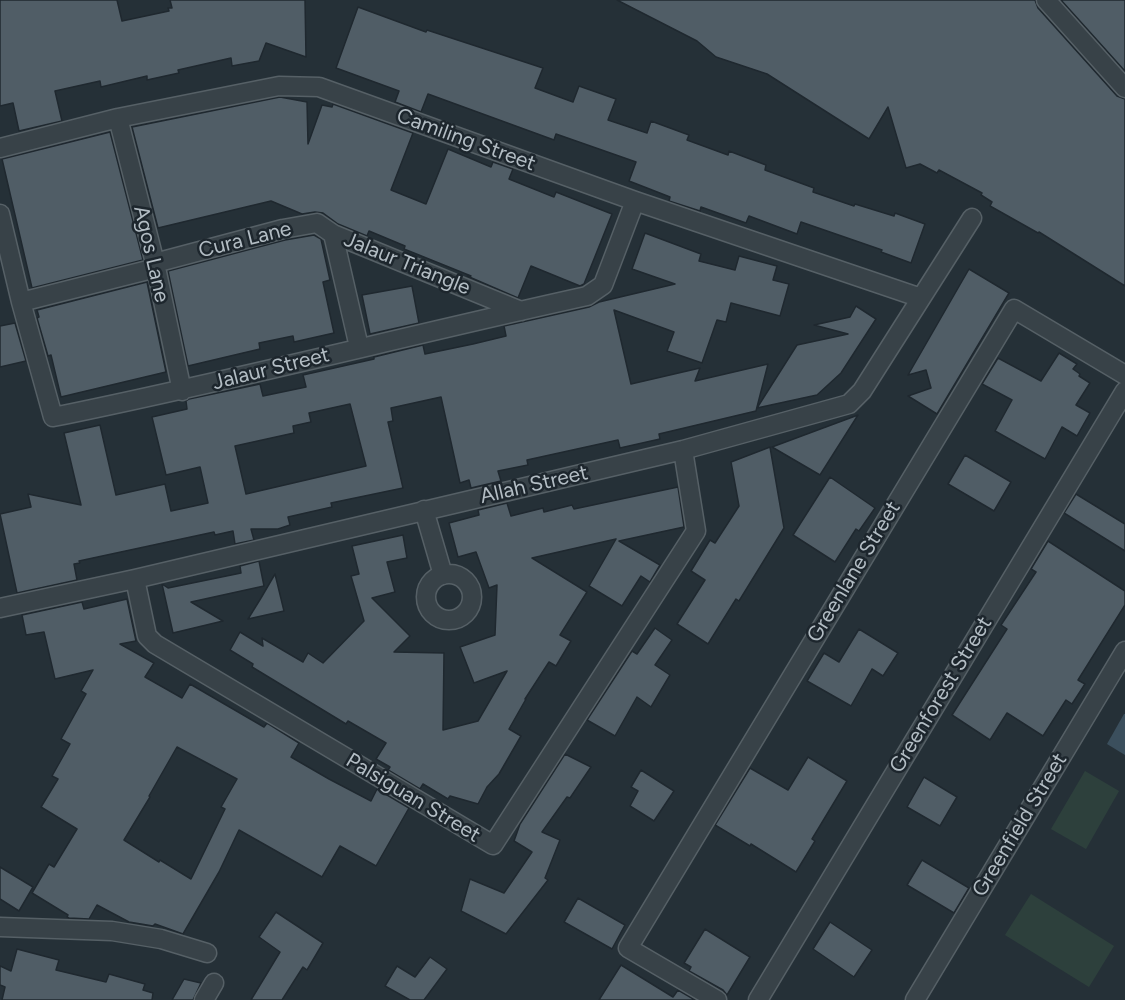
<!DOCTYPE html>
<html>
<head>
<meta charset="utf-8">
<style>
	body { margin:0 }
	canvas { display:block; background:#253037 }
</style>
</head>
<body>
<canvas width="1125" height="1000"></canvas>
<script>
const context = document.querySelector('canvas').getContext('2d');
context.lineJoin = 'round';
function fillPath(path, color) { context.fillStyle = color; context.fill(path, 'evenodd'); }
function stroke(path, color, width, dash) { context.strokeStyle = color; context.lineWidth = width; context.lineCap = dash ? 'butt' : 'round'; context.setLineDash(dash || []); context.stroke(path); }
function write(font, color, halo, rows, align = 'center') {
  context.font = font + ' Figtree,sans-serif'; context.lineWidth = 5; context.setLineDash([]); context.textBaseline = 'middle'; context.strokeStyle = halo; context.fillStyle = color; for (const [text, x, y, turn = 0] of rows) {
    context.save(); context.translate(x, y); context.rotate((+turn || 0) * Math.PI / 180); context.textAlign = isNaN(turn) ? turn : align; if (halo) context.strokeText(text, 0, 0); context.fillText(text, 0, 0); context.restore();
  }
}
const green = new Path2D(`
	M1085,771l34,20 -33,58 -35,-20z
	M1031,894l83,52 -25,41 -84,-52z`);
const water = new Path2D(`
	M1124,714h1v41l-18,-11z`);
const building = new Path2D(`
	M0,0h117l5,21 47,-10 -1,-3h4l-2,-8h135l1,57 -40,-14 -7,18 -27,5 -1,-8 -53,12 1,3 -32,7v-4l-46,11 -1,-6 -45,10 7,30 -43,10 -6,-28 -13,3z
	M617,0h418l3,8 79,88 8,3v187l-86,-54 -1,1 -48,-27 2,-4 -11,-7 1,-2 -43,-23 -2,3 -17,-9 -14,4 -18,-61 -19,32 -102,-65 -51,-17 -19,-16z
	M1061,0h64v71z
	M358,7l68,25 1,-2 116,38 -8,20 38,14 6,-16 37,13 -8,21 39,13 4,-12 38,14 -2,5 41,15 1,-4 37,14 -1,5 49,18 -1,4 41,14 1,-2 39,12 1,-3 30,11 -14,39 -30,-11 1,-2 -81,-28 -4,12 -48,-18 -3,7 -45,-16 -1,4 -31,-10 1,-4 -41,-16 7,-19 -80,-28 -2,6 -126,-46 -7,18 -26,-10 4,-11 -63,-23z
	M280,97l27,5 1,42 14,-39 10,2 1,-3 80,29 -22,57 35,14 22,-55 43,18 2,-5 20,7 -4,10 45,18 2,-5 56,22 -28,70 -4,2 -49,-20 -13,32 -51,-22h4l-67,-27 1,-3 -36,-15 -2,5 -29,-12 -15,-11 -8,-1 -13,2 -31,-13 -113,27 -26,-101z
	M110,132l33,128 -111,28 -30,-129z
	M645,233l56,21 -2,7 36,9 4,-14 38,10 -4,14 16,4 -9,32 -49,-13 -5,19 -9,-2 -15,43 -35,-12 7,-19 -60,-22 17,74 69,-16 -5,13 73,-17 -12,47 -97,23 1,5 -40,9 -2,-8 -91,20 1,5 -30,6 3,10 -30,7 -2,-8 -9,3 -19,-86 -50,11 2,13 -5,1 15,66 -72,15 1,4 -44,10 2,8 -12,4h-27l3,11 -19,4 -2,-13 -18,4 -1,-3 -135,29 1,2 -6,1 3,16 -60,13 -17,-79 31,-7 -3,-13 53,11 -17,-72 36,-8 16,70 49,-11 6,27 37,-8 -8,-36 -34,8 -14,-58 35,-8 -1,-8 3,-2 71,-15 3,12 43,-9 -3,-12 71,-16v-2l49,-12 2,9 48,-10 33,-8 -2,-10 85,-19 10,-5 76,-18 -43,-15zM350,404l16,62 -120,28 -11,-48 59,-13 -1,-7 18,-4 -2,-9z
	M314,235l7,4 9,41 -7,2 11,51 -40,9 -1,-6 -34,7 1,6 -72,17 -20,-95 117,-31z
	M969,269l40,24 -72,121 -29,-18 23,-8 -5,-18 -18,5z
	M147,282l19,90 -105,25 -10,-42 -3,1 -11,-38 2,-1 -2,-7z
	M412,286l7,37 -49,11 -8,-39z
	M856,306l20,13 -35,54 -24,22 -60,13 40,-63 51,-11 -34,-9 36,-8z
	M15,323l11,38 -26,6v-41z
	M1059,353l18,11 -4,5 7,5 -1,2 11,7 -14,22 14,8 -13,23 -15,-9 -17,32 -50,-28 17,-31 -30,-16 16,-26 43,23z
	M858,415l-38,60 -48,-28z
	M770,447l14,81 -45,73 -3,-2 -28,45 -31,-20 28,-44 -14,-9 19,-31 5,3 24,-37 -8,-44z
	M965,455l46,27 -17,29 -46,-27z
	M830,477l45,31 -16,23 -3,-2 -21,33 -42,-27z
	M678,487l6,40 -65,14 41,24 -10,17 -9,-6 -19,30 -33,-20 27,-47 -84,19 55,34 -27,43 11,6 -15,25 -7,-4 -24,37h1l-17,30 12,7 -22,38 -12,13 -9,17 -28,-8 -2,3 -25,-15 -3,5 -32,-19 2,-3 -14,-8 10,-16 -38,-22 -2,3 -94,-57 1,-3 -23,-14 10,-18 23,14 -1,-8 41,24 5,-9 15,10 41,-42 -13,-45 8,-2 -7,-28 51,-11 4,23 -20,4 8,30 -23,6 38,38 -16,16 50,1 -1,77 35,-9 29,-50 -33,12 -14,-36 35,-12 2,-50 -8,3 -13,-36 -18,5 -9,-34 30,-8 -1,-5 29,-7 4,13 32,-8 1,4 28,-7 2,4z
	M1076,494l49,30v27l-61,-38z
	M1048,541l77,50v14l-47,75 7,4 -13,20 -6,-4 -23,36 -36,-23 -17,27 -38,-25 55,-86 -6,-4 35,-53 -5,-3z
	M259,561l5,25 -73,16 32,19 -50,12 -11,-49 6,4 73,-15 -1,-7z
	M275,574l9,37 -36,8 13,-21z
	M127,599l9,42 -16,3 34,19 -9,14 37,21 8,-14 74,43 3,-4 32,20 -8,14 38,22 42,22 6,-12 32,19 -33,58 -36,-20 -18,31 -83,-47 -20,42 -36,62 -28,-10 -2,2 -24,-4 -32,-17 -8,14 -20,-1 -2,-1 1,-2 -36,-22 17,-29 5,3 23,-38 -36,-22 17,-28 -6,-3 18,-32 -9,-5 25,-45 -5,-3 12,-21 -38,9 -11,-47 -18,3 -4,-20 60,-13 2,7zM177,747l60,32 -16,28 4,2 -34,70 -31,-19 -1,2 -35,-22 26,-43 -1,-1z
	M655,628l17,12 -17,25 15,10 -19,32 -14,-10 -22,39 -28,-16 45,-69 5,3z
	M859,629l39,24 -15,23 -11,-7 -21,37 -44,-25 17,-28 15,9z
	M565,754l26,13 -21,31 -3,-1 -25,35 18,8 -15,38 3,2 -42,54 -45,-23 9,-32 34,14 28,-41 -18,-11 6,-17z
	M808,757l39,24 -35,58 3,2 -19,31 -45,-28 -1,2 -35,-21 35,-57 38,22z
	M641,770l33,21 -20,30 -24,-15 8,-15 -7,-4z
	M924,777l33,20 -17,29 -33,-19z
	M922,860l47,28 -15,25 -47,-28z
	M0,867l33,20 -14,24 -19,-12z
	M578,898l47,27 -13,24 -48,-27z
	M276,912l47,31 -16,27 -4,-3 -21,33h-31l29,-48 -21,-15z
	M830,922l42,28 -18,27 -41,-28z
	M705,929l45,28 -23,38 -4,-5 -34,-19 2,-4 -7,-4z
	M17,949l42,11 -3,10 50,12 3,-8 36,10 -2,6 10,3 -1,7h-150l3,-13 -5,-2v-19l11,5z
	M430,957l17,12 -23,31h-14l-25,-14 12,-20 18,11z
	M621,965l52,32 5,-7 17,10h-96z
	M184,979l17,4 -8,17h-21z`);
const minor = new Path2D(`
	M1046,0l79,88
	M118,118l37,145 27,128
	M0,148l118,-30 161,-32 40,1 316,114 286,97
	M0,214l21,88 32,115c179,-36 356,-82 534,-121l16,-11 32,-84
	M333,234l26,113
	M155,263l128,-34 34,-6 16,11 188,77
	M21,302l135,-34
	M424,510l19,65
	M426 597a23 23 0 1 1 46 0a23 23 0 1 1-46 0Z
	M135,579l12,57 8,8 338,201 203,-314 -13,-81
	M0,608l135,-29 548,-129 166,-46 13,-13 110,-173
	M0,927l112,4 49,8 46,14
	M204,1000l10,-17
	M717,1000l-89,-52 386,-639 111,66
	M758,1000l367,-609
	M915,1000l210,-349`);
const streetNames = [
	["Camiling Street",466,140,20],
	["Cura Lane",245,240,-14],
	["Agos Lane",151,254,77],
	["Jalaur Triangle",407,264,22],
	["Jalaur Street",271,369,-14],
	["Allah Street",534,485,-13],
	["Greenlane Street",854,572,-59],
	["Greenforest Street",941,695,-59],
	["Palsiguan Street",413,798,31],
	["Greenfield Street",1020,825,-59]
];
fillPath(green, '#2d403c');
fillPath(water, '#3b4f5d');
fillPath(building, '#505d66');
stroke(building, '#1f282f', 1.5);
stroke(minor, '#566066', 21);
stroke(minor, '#384248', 18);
write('21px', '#b3bdc4', '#1d262d', streetNames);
</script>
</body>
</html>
